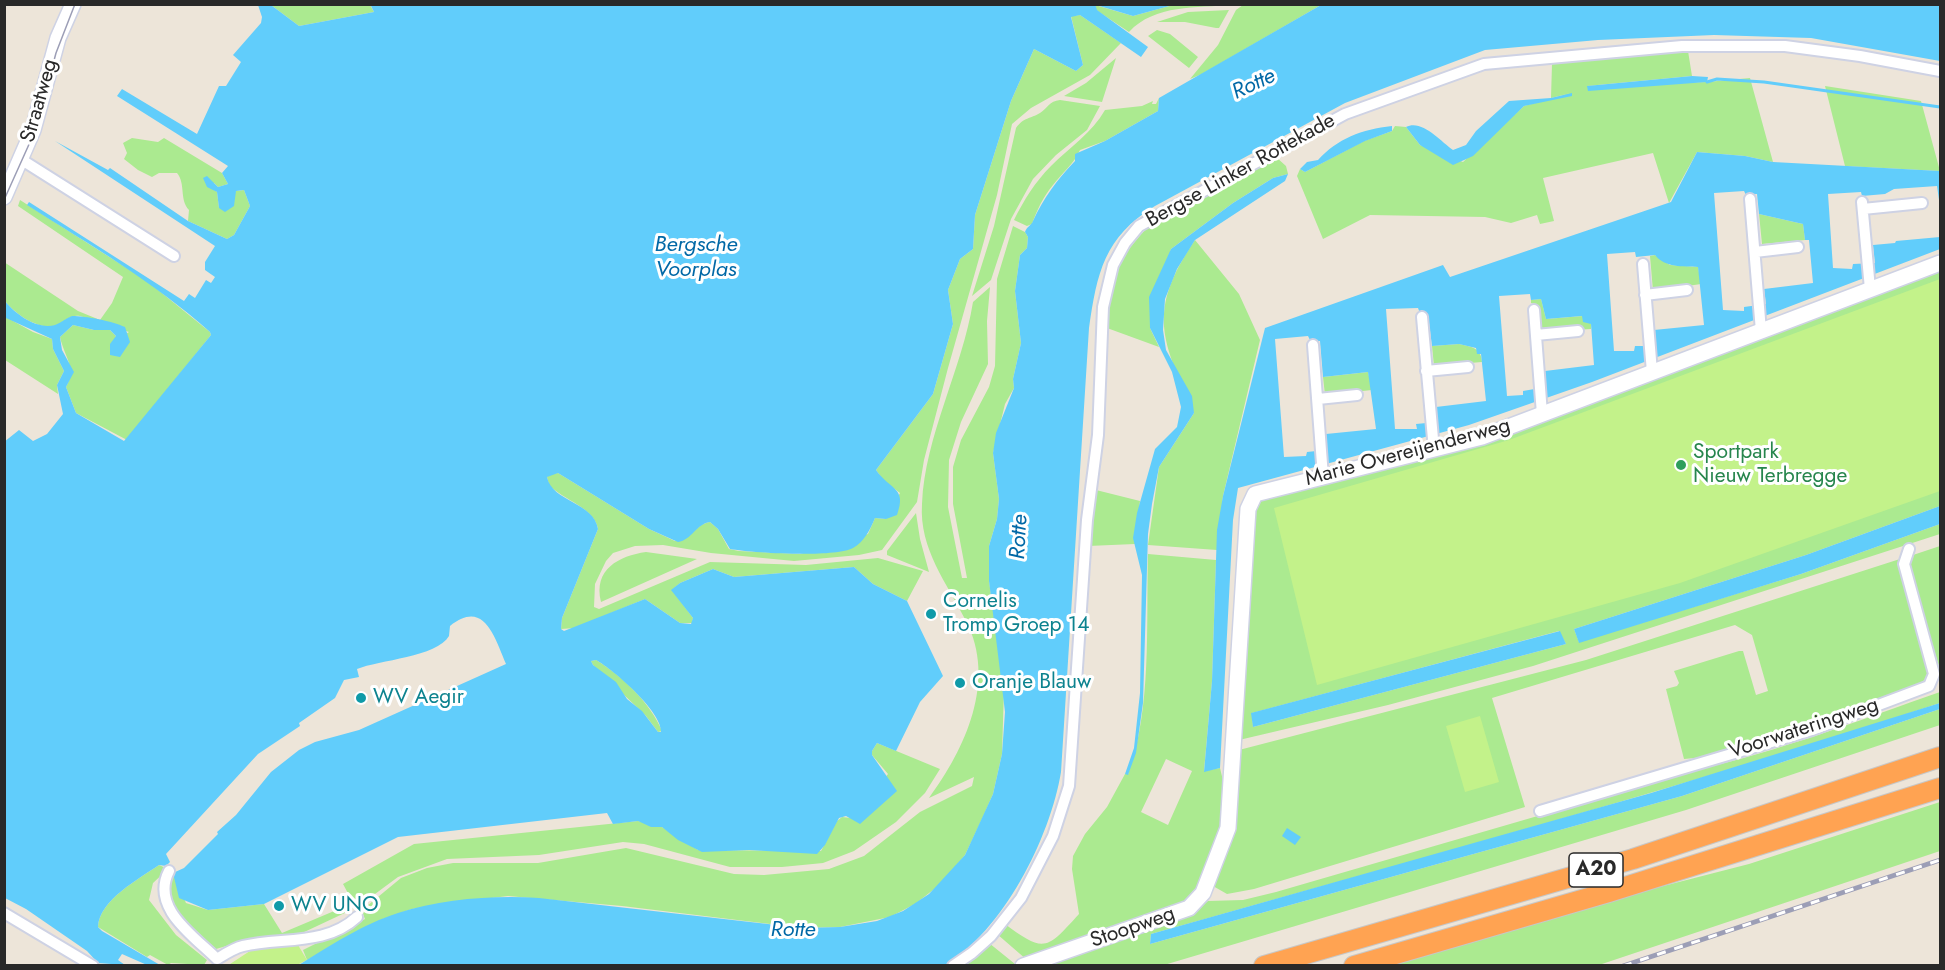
<!DOCTYPE html>
<html>
<head>
<meta charset="utf-8">
<style>
	body { margin:0 }
	#map { position:relative; width:1945px; height:970px; overflow:hidden; background:#ede5d9; font-family:Jost,sans-serif }
	canvas { display:block }
	.frame { position:absolute; inset:0; border:6px solid #292929; pointer-events:none }
</style>
</head>
<body>
<div id="map">
<canvas width="1945" height="970"></canvas>
<div class="frame"></div>
</div>
<script>
const context = document.querySelector('canvas').getContext('2d');
context.lineJoin = 'round';
function fillPath(path, color) { context.fillStyle = color; context.fill(path, 'evenodd'); }
function stroke(path, color, width, dash) { context.strokeStyle = color; context.lineWidth = width; context.lineCap = dash ? 'butt' : 'round'; context.setLineDash(dash || []); context.stroke(path); }
function write(font, color, halo, rows, align = 'center') {
  context.font = font + ' Jost,sans-serif'; context.lineWidth = 6; context.setLineDash([]); context.textBaseline = 'middle'; context.strokeStyle = halo; context.fillStyle = color; for (const [text, x, y, turn = 0] of rows) {
    context.save(); context.translate(x, y); context.rotate((+turn || 0) * Math.PI / 180); context.textAlign = isNaN(turn) ? turn : align; if (halo) context.strokeText(text, 0, 0); context.fillText(text, 0, 0); context.restore();
  }
}
const green = new Path2D(`
	M271,5h99l4,7 -75,14z
	M1095,5l38,11 40,-11h59c-35,3 -77,-1 -103,27l-33,-22z
	M1243,5h78l-119,69 -12,5 28,-34 18,-35z
	M1229,10l-10,18h-3l-31,-6h-28l31,-10z
	M1080,15l41,28 -31,32 -59,33 -19,16 -15,71 -49,173 -24,92 -7,42 -35,48 -23,5 -65,6 -83,-8 -48,-8 -28,1 -22,7 -7,8 -11,23 -1,23 5,2 111,-47 96,3 72,-7 45,13 -16,30 -34,-17 -19,-17 -120,10 -21,-8 -33,14 -8,7 21,28 -1,5h-12l-35,-24 -70,29 -14,1 1,-11 36,-89c-3,-21 -35,-29 -49,-44l-2,-8 2,-3 9,-1 91,56 26,12c16,0 20,-17 35,-19l8,7 11,20 10,2 61,3 68,-20 7,-16 11,1 14,-26 -16,-12 -8,-11 57,-76 20,-70 -5,-34 12,-31 13,-10 2,-34 36,-114 23,-52 42,22 7,-6 -12,-49z
	M1157,30l13,4 28,23 -9,11 -41,-32z
	M1688,51l4,25 -105,10 120,-4 43,-4 23,84 -28,-6 -48,-4 -28,51 -16,-50 -110,25 11,43 -14,3 -3,-9 -26,8 -26,-6 -115,-2 -47,24 -26,-63 3,-7 5,3 59,-31 28,-10 3,-5 11,1 14,18 43,17 61,-56 47,-13 -20,5 1,-34z
	M1116,58l-14,44 -38,-6 22,-13z
	M1825,86l96,15 19,70 -95,-5z
	M1159,98l-1,13 -53,30 -25,9c-6,14 -18,23 -27,35 -10,12 -16,25 -21,39l-5,2 -13,-6c10,-20 21,-38 37,-54 19,-19 41,-33 54,-56l37,-4 11,-5 -1,3h4z
	M1060,100l40,6 -13,24 -31,25 -23,24 -22,40 -20,61 -19,16 22,-70 22,-98c8,-11 14,-9 24,-15 8,-5 9,-12 20,-13z
	M132,138l26,4 6,-4 58,35 6,11 -10,3 -4,-4 -4,4 7,5 2,16 17,-17 8,-1 6,16 -16,29 -7,4 -39,-18 1,-11c-10,-11 -3,-26 -12,-37h-18l-7,4 -14,-7 -14,-11 3,-6 -4,-10z
	M1276,157l10,9 2,8 -15,4 -40,25 -62,46 -21,79 9,19 -52,-19c2,-45 10,-70 42,-102z
	M20,200l127,81 63,51 1,3 -84,105 -51,-27 -10,-26c11,-19 -2,-31 -6,-50l13,-12 21,5h16l6,6 -2,5 15,-9 -49,-16c-10,-1 -12,3 -21,8 -18,9 -44,-10 -54,-23l-1,-39 74,49 22,9 12,-17 11,-26 -105,-71z
	M1759,214l44,10 2,16 -43,4z
	M1013,226l12,6 3,5 -1,11 -7,7 -5,36 6,52 -8,36 1,9 -9,16 -12,49 6,46 -2,20 -8,27v35l15,108 -2,65 -9,40 -11,25 -17,36 -23,28 -27,21 -25,13 -50,10 -37,1 -181,-22 -114,-10 -65,8 -31,5 -29,10 -76,41 -4,-10 62,-31 -2,-5 4,-8 34,-28 26,-10 26,-5h85l88,-15 108,26 30,1 65,-6 35,-13 56,-44 52,-26 2,-9 -45,21c36,-49 68,-117 37,-177 -19,-38 -47,-72 -44,-117 3,-69 40,-134 51,-202l17,-15 -3,34 1,43 -27,58 -12,38 -1,47 14,71h5l-14,-74v-37l8,-27 28,-53 6,-21 2,-87z
	M1195,240l44,54 21,46 -37,156 -6,54 -69,-5 11,-78 35,-54c-32,-73 -48,-101 1,-173z
	M1655,255l15,10 28,2 3,17 -48,7 -3,-35z
	M1940,264v242l-134,49 -232,74 5,13 222,-68 139,-50v10l-407,132 -145,39 -149,35 16,-239 234,-64zM1559,631l7,13 -313,83 -1,-14z
	M1541,299l5,20 37,-3 8,8v5l-53,3 -2,-28 -5,-1v-3z
	M4,316l29,16 19,7 1,10 11,22 -7,14 1,9 -53,-34z
	M1459,344c12,3 22,3 23,18l-48,4 -2,-20z
	M1368,372l4,18 -47,5 -2,-18z
	M1092,489l48,12 -5,43 -47,2z
	M916,513l4,26 9,33 -42,-17v-4z
	M1940,546v124l-31,-103 4,-12z
	M646,552l51,7 -96,43c-8,-33 18,-46 45,-50z
	M1148,554l68,6 -4,121 -8,90 16,-3c13,45 -10,91 -26,131l-167,61 -30,-26 8,-10c40,30 42,25 74,-10l-7,-45 1,-13 12,-22 22,-27 18,-33h3c24,-66 18,-149 20,-220zM1166,759l26,12 -24,54 -27,-13z
	M1903,558l28,118 -19,12 -206,69 -22,2 -18,-70 11,-3 2,-3 -5,-12 65,-20h4l13,44 12,-4 -16,-56 -17,-10 -243,73 33,109 -271,82 -27,5 -14,-8 26,-136 347,-90z
	M596,660c26,16 54,42 66,71l-4,1 -12,-16 -53,-51 -2,-4z
	M1940,692v11c-260,86 -525,157 -789,231l-1,10 532,-148 258,-87v16l-254,85 -522,155 -127,1 151,-51 20,-14 35,-1 33,-8 420,-122c84,-19 164,-50 244,-78z
	M877,743l63,26 -15,24 -29,29 -42,29 -31,12 -41,4h-52l-86,-23 -21,-2 -84,13 -92,4 -49,18 -42,31 -13,-24 71,-40 224,-23 24,6 36,23 123,1 16,-30 5,-4 9,1 37,-44 -16,-19v-4z
	M1940,802v49l-341,114 -214,1 255,-74 109,-28z
	M159,865l9,4 -15,14 -4,17 27,35 31,25 -3,5 -33,-2 -3,2 -18,-10 -3,2 -49,-30c1,-27 41,-48 61,-62z
	M173,873l13,30 22,7 56,-6 18,29 64,-27 3,5 -49,23 -60,8 -24,7 -40,-37 -6,-12 -1,-23z
	M989,943l26,21 -52,2z`);
const pitch = new Path2D(`
	M1940,279v212l-260,92 -363,102 -43,-177 235,-68z
	M1480,716l19,66 -34,10 -19,-66z
	M298,945l9,15 -10,5 -70,1 26,-17z`);
const water = new Path2D(`
	M370,4h725l2,6 51,37 -7,10 -61,-42 -9,2 12,48 -7,6 -42,-22 -23,52 -36,114 -2,34 -13,10 -12,31 5,34 -20,70 -57,76c15,21 31,17 21,45l-11,4 -11,-1c-5,12 -11,24 -22,30 -19,10 -100,5 -123,1l-12,-20 -8,-7c-14,2 -18,18 -32,20l-29,-13 -91,-56 -11,4c5,25 47,25 51,52l-36,89 -1,11 3,2 81,-32 35,24 11,1 2,-6 -22,-28 9,-7 33,-14 21,8 120,-10 19,17 34,17 36,75 -23,26 -24,49 -19,-8 -5,8v4l25,36 -37,33 -14,-8 -7,2 -14,27 -8,9 -68,-4 -47,2 -24,-12 -16,-13h-11l-13,-6 -25,3 -6,-11 -209,24 -134,67 -56,6 -29,-12 -6,-25 11,-5 34,-34 -1,-2 19,-17 35,-43 28,-22 16,-8 44,-12 147,-66c-12,-28 -22,-65 -56,-38l-1,10c-12,21 -70,24 -92,33l2,8 -15,3 -9,18 -36,25 1,3 -42,28 -92,100 4,8 -4,4 -7,-1c-20,14 -60,35 -61,62l4,4 58,34h-13l-25,-11 -4,6 7,5 -27,-2 -11,-12 -61,-42 -21,-11 -1,-456 15,-12 14,11 14,-7 16,-20 -6,-29 7,-14 -11,-22 -1,-10 -46,-21 -1,-17c10,13 32,29 50,24 6,-2 11,-7 17,-9 14,0 40,5 53,11l5,15 -10,15 -10,-2v-11l6,-8 -6,-6h-16l-21,-5 -13,12 2,13 12,22 -8,15 10,26 48,28 87,-106 -1,-3c-56,-50 -120,-87 -183,-127l2,-3 155,99 5,-7 6,4 11,-18 5,3 4,-6 -10,-7v-8l10,-16 -160,-105 53,29 2,-2 78,53 39,18 7,-4 16,-29 -6,-16 -8,1 -2,15 -9,6 -6,-4 -2,-16 -10,-5 -4,-9 4,-2 11,11 10,-3 -6,-11 6,-7 -111,-70 5,-7 75,45 22,-48h7l15,-24 -8,-7 28,-32 1,-6 -4,-12h13l28,21 75,-14zM596,660c18,10 66,52 65,72h-3l-16,-21 -15,-12 -11,-17 -23,-17 -2,-4z
	M1096,5v-1l77,1 -40,11z
	M1321,5h619v56l-129,-23 -97,-3 -116,5 -113,10 -140,53 -190,103c-51,31 -58,67 -66,122l-28,444c-11,66 -58,160 -118,194h-646c31,-19 66,-42 101,-53 44,-14 96,-18 141,-15l264,30 37,-1 37,-6 26,-10 26,-17 36,-39 28,-61 9,-40 3,-42 -16,-131v-35l8,-27 2,-20 -6,-46 3,-20 18,-45 -1,-9 8,-36 -6,-52 5,-36 7,-7 1,-11 -3,-5c2,-6 6,-6 8,-11 11,-24 24,-41 42,-60v-7l30,-13 53,-30 1,-13z
	M1692,76l16,1 -1,5 -119,9 -1,-5z
	M1572,93v3l-48,10 -51,50 -20,9 -33,-20 -14,-18c16,-8 34,14 47,23l13,-5 10,-14 33,-30 42,-3z
	M1392,126v5l-27,10 -60,31 -5,-3 7,-7 11,-2c19,-21 44,-31 74,-34z
	M1697,152l48,4 28,6 167,9v36l-3,-21 -43,3 -9,5 -23,2 -1,-4 -33,2 5,74 19,1 1,-5 22,-1 -2,-18 22,-2 1,-2 44,-4v12l-348,133 -123,43 -231,63 -5,32 -13,248 -16,4 8,-91 5,-151 6,-34 42,-168 178,-63 7,12 221,-75zM1744,191l2,4 11,-1 2,20 44,10 2,16h4l4,43 -49,6 2,15 -22,3v4l-21,-1 -9,-117zM1635,252l1,5 19,-2c10,13 28,11 43,12l6,58 -50,5 1,16h-20l-1,5h-20l-7,-97zM1530,294l1,6 10,-1 5,20 36,-3 1,6 8,2 3,41 -49,6 1,16 -23,4v4l-16,1 -8,-100zM1418,308l3,8 7,-1 4,31 27,-2 17,4 1,6h4l5,47 -50,6 1,15 -21,2 1,5h-22l-9,-120zM1308,336l3,6 9,-1 3,36 45,-5 8,57 -50,5v16l-19,2 -1,4 -22,1 -9,-118z
	M1288,174l-3,7 -90,59 -18,29 -12,30 -2,31 3,20 26,46 2,17 -35,54 -7,37 -4,30 -5,169 -7,50 -8,22 -3,-1 9,-26 6,-55 2,-118 -9,-37 4,-25 18,-64 22,-22 4,-20 -9,-35 -22,-44 -1,-31 22,-48 62,-46 40,-25z
	M1940,506v18l-139,50 -222,69 -5,-14 232,-74z
	M1560,631l6,13 -313,83 -2,-14z
	M1940,703v6l-258,87 -532,148 1,-10 500,-141z
	M1287,828l14,9 -6,8 -13,-9z`);
const stream = new Path2D(`
	M1707,82l10,-3 47,3 176,25`);
const street = new Path2D(`
	M22,160l152,96
	M1750,199l11,132
	M1862,202l8,87
	M1863,209l59,-6
	M1755,252l43,-5
	M1643,264l9,108
	M1645,295l42,-5
	M1534,310l8,104
	M1422,317l12,133
	M1536,335l42,-4
	M1313,345l10,132
	M1426,371l42,-4
	M1318,399l39,-4
	M1540,811l272,-81 117,-44 5,-12 -30,-110 5,-15
	M169,871c-19,37 25,65 48,88
	M4,913l89,53
	M217,959c8,-5 17,-11 26,-13 38,-9 83,0 114,-29
	M953,966l19,-13 19,-17 30,-38 32,-62 16,-50 18,-266 11,-85 5,-128 10,-42 12,-22 14,-17 206,-112 139,-50 198,-18h103l75,10 80,15`);
const secondary = new Path2D(`
	M4,197l29,-67 25,-92 15,-34
	M1023,966l166,-58 14,-15 25,-65 20,-319 7,-15 227,-57 458,-174`);
const highway = new Path2D(`
	M1264,966l369,-107 307,-102
	M1354,966l255,-74 331,-104`);
const tram = new Path2D(`
	M4,200l31,-69 21,-78 19,-49`);
const rail = new Path2D(`
	M1623,966l317,-106`);
const markers = [
	[1681,465,6,"#2e9e5b"],
	[931,614,6,"#0f9aa8"],
	[960,683,6,"#0f9aa8"],
	[361,698,6,"#0f9aa8"],
	[279,906,6,"#0f9aa8"]
];
const shields = [
	[1596,870,54]
];
const shieldNames = [
	["A20",1596,870]
];
const streetNames = [
	["Straatweg",40,101,-74],
	["Bergse Linker Rottekade",1241,171,-29],
	["Marie Overeijenderweg",1408,453,-15],
	["Voorwateringweg",1804,729,-18],
	["Stoopweg",1133,928,-19]
];
const leisureNames = [
	["Sportpark",1693,453],
	["Nieuw Terbregge",1693,477]
];
const cultureNames = [
	["Cornelis",943,602],
	["Tromp Groep 14",943,626],
	["Oranje Blauw",972,683],
	["WV Aegir",373,698],
	["WV UNO",291,906]
];
const waterNames = [
	["Rotte",1254,85,-25],
	["Bergsche",696,246],
	["Voorplas",696,271],
	["Rotte",1020,537,-87],
	["Rotte",793,931]
];
fillPath(green, '#abea90');
fillPath(pitch, '#c3f28a');
fillPath(water, '#61cdfb');
stroke(stream, '#61cdfb', 3);
stroke(street, '#ced2e4', 14);
stroke(secondary, '#ced2e4', 18);
stroke(highway, '#c7c7c7', 22);
stroke(street, '#fff', 10);
stroke(secondary, '#fff', 15);
stroke(highway, '#ffa352', 20);
stroke(tram, '#9c9eb6', 1.5);
stroke(rail, '#9c9eb6', 5);
stroke(rail, '#fff', 3, [9]);
for (const [x, y, r, color] of markers) { const dot = new Path2D(); dot.arc(x, y, r, 0, 2 * Math.PI); context.fillStyle = color; context.fill(dot); stroke(dot, '#fff', 2); }
for (const [x, y, w] of shields) { const box = new Path2D(); box.roundRect(x - w / 2, y - 17, w, 34, 4.5); context.fillStyle = '#fff'; context.fill(box); stroke(box, '#292929', 1.5); }
write('bold 20px', '#292929', null, shieldNames);
write('21px', '#292929', '#fff', streetNames);
write('21px', '#27864d', '#fff', leisureNames, 'left');
write('21px', '#0d838f', '#fff', cultureNames, 'left');
write('italic 22px', '#0068a6', '#fff', waterNames);
</script>
</body>
</html>
